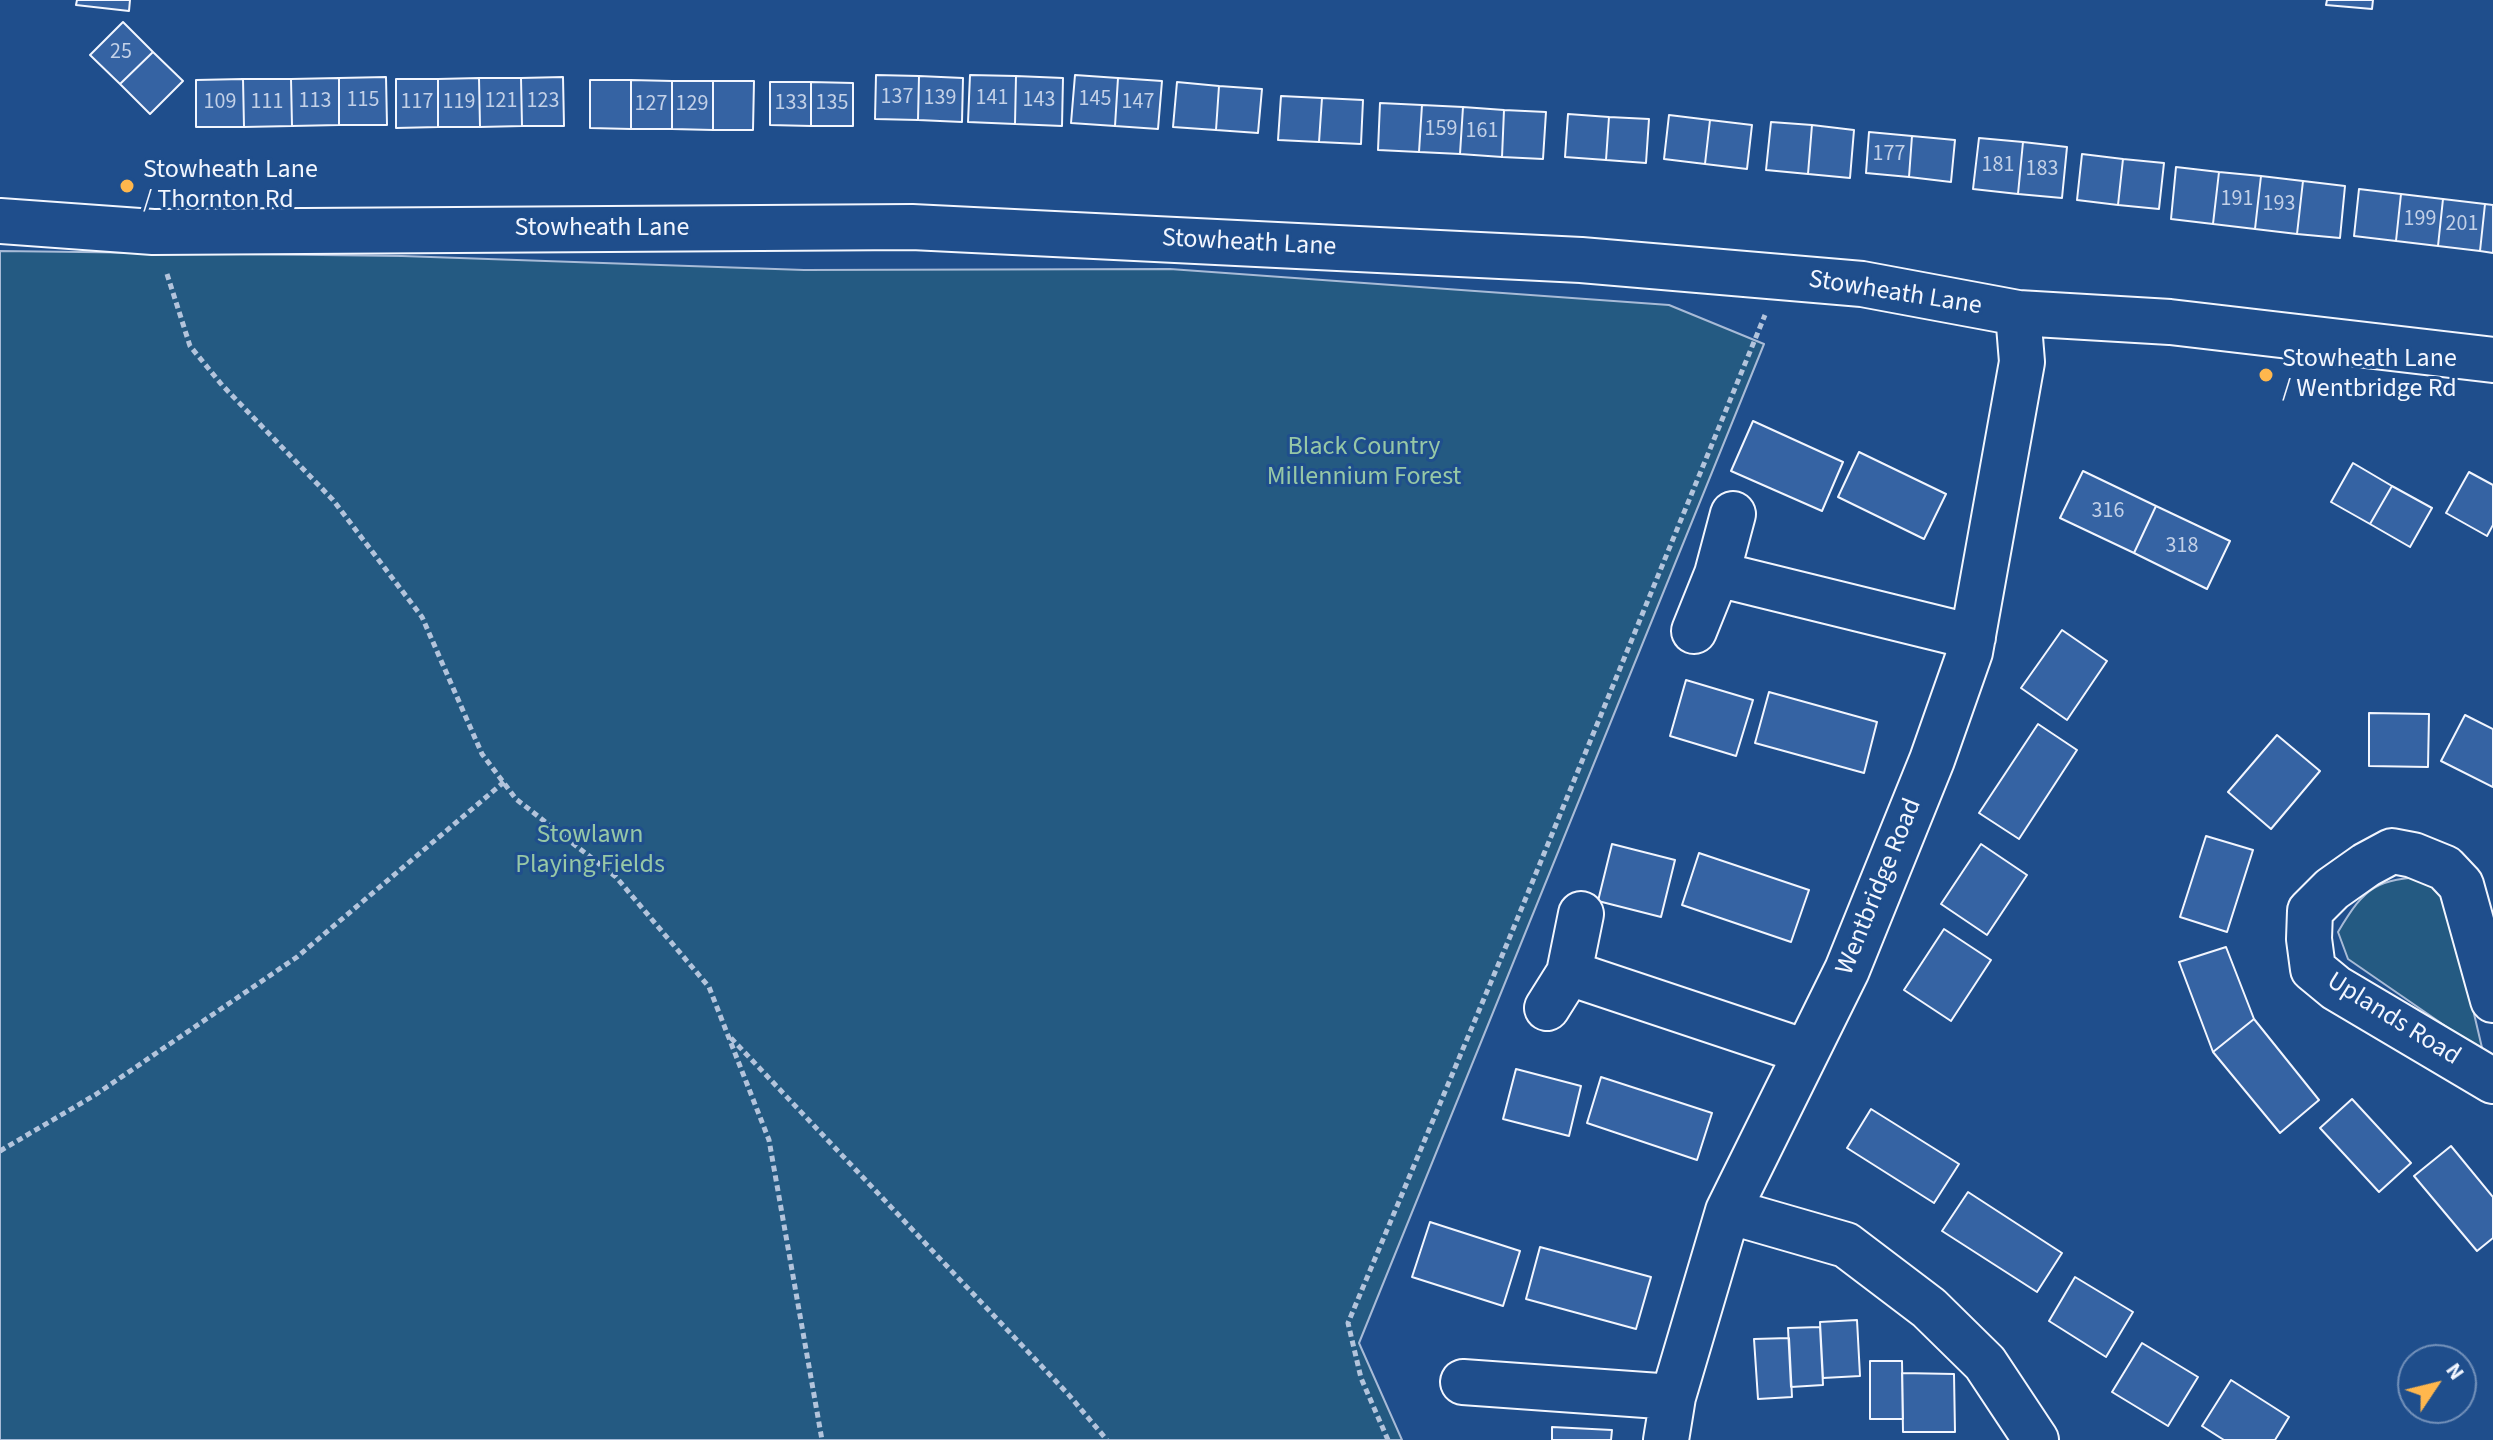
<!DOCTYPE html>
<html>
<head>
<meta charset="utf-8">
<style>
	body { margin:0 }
	#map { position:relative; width:2493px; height:1440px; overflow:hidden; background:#1f4e8c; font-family:"Source Sans 3",sans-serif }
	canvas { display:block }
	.north { position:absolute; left:2397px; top:1344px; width:80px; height:80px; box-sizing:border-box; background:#1f4e8c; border:2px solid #7391ba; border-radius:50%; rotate:55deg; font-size:22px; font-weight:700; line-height:32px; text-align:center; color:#f2f6ff }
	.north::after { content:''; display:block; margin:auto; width:28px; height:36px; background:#ffb74d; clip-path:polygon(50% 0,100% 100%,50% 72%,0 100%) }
</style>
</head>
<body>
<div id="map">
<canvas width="2493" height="1440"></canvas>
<div class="north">N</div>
</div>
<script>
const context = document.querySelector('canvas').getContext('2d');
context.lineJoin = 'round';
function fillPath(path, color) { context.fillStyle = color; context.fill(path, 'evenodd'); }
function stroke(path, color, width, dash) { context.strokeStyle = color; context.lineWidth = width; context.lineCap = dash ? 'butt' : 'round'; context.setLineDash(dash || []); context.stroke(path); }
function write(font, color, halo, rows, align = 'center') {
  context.font = font + ' "Source Sans 3",sans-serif'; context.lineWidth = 6; context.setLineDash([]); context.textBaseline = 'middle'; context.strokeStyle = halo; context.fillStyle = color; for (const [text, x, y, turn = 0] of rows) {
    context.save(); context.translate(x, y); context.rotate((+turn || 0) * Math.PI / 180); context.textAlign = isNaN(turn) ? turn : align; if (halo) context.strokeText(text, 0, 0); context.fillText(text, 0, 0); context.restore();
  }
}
const green = new Path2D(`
	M0,251l402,5 402,14 366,-1 499,36 95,39 -405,999 43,97h-1402z
	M2430,876l18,27 35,149 -135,-93 -10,-27c28,-47 38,-52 92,-56z`);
const building = new Path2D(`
	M77,0h53l-1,11 -53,-6z
	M2327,0h46l-1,9 -46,-4z
	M123,22l30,30 -33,32 -30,-29z
	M153,52l30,29 -33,33 -30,-30z
	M876,75l43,1 -1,44 -43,-1z
	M970,75l46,1 -1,48 -47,-2z
	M1075,75l43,3 -3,48 -44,-3z
	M919,76l44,2 -1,44 -44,-2z
	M1016,76l47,2 -1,48 -47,-2z
	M386,77l1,48h-48v-47z
	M563,77l1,49h-42l-1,-48z
	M339,78v47l-47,1 -1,-47z
	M479,78h42l1,48 -42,1z
	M479,78l1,49h-42v-48z
	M1118,78l44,3 -4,48 -43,-3z
	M243,79l1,48h-48v-47z
	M243,79h48l1,47 -48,1z
	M396,79h42v48l-42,1z
	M590,80h41v49l-41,-1z
	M631,80l41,1v48h-41z
	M672,81h41v49l-41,-1z
	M713,81h41l-1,49h-40z
	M770,82h41v44l-41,-1z
	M811,82l42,1v43h-42z
	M1177,82l42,4 -3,44 -43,-3z
	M1219,86l43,3 -4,44 -42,-3z
	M1281,96l41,2 -3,44 -41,-2z
	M1322,98l41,2 -2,44 -42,-2z
	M1380,103l42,2 -3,47 -41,-2z
	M1422,105l41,2 -3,47 -41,-2z
	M1463,107l41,3 -2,47 -42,-3z
	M1504,110l42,2 -3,47 -41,-2z
	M1568,114l41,3 -3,43 -41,-3z
	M1669,115l41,5 -5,44 -41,-5z
	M1609,117l40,2 -3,44 -40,-3z
	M1710,120l42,5 -5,44 -42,-5z
	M1771,122l41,3 -4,49 -42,-4z
	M1812,125l42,5 -4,48 -42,-4z
	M1869,132l43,4 -3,41 -43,-4z
	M1912,136l43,4 -4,42 -42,-5z
	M1979,138l44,4 -5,52 -45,-5z
	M2023,142l44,5 -5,51 -44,-4z
	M2082,154l41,5 -5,46 -41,-5z
	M2123,159l41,4 -5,46 -41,-4z
	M2176,167l43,5 -6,52 -42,-5z
	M2219,172l42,4 -6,53 -42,-5z
	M2261,176l42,5 -6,53 -42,-5z
	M2303,181l42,5 -5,52 -43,-4z
	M2359,189l42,5 -5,47 -42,-5z
	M2401,194l42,5 -5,47 -42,-5z
	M2443,199l42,5 -5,47 -42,-5z
	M2485,204l8,1v48l-13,-2z
	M1753,421l90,41 -21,49 -91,-40z
	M1859,452l87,42 -22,45 -86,-42z
	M2353,463l39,23 -22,38 -39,-22z
	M2083,471l73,35 -22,47 -74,-35z
	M2469,472l24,13v40l-6,11 -41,-23z
	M2392,486l40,22 -22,39 -40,-23z
	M2156,506l74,35 -23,48 -73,-36z
	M2062,630l45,31 -40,59 -46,-32z
	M1686,680l67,20 -17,56 -66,-20z
	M1769,692l108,30 -13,51 -109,-30z
	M2369,713l60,1 -1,53 -59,-1z
	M2465,715l28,14v58l-52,-26z
	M2038,724l39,26 -58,89 -40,-26z
	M2277,735l43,36 -49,58 -43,-37z
	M2206,836l47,14 -26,82 -47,-15z
	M1612,844l63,16 -14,57 -63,-16z
	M1981,844l46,31 -40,60 -46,-31z
	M1699,853l110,37 -18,52 -109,-37z
	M1944,929l47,31 -40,61 -47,-31z
	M2226,947l28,72 -41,33 -34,-90z
	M2254,1019l65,81 -39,33 -67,-81z
	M1516,1069l65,17 -12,50 -66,-17z
	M1601,1077l111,36 -15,47 -110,-37z
	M2352,1099l59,64 -32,29 -59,-64z
	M1871,1109l88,55 -25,39 -87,-55z
	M2451,1146l42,51v41l-16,13 -63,-75z
	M1968,1192l94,61 -25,39 -95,-61z
	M1430,1222l90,29 -17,55 -91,-29z
	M1540,1247l111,30 -15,52 -110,-30z
	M2075,1277l58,35 -27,45 -57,-36z
	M1857,1320l3,56 -37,2 -3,-56z
	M1820,1327l3,58 -32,2 -3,-59z
	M1789,1338l3,59 -34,2 -4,-60z
	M2142,1343l56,34 -30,49 -56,-34z
	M1870,1361h32l1,58h-33z
	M1902,1373l52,1 1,58h-52z
	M2231,1380l58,37 -14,23h-51l-22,-14z
	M1552,1427l60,3 -1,10h-59z`);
const path = new Path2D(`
	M167,274l23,72 32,39 111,115 89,117 60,137 34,45 100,78 93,110 60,153 53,300
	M731,1038l337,356 39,46
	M0,1151l95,-56 202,-138 207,-175
	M1388,1440l-27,-62 -13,-55 161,-384 256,-624`);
const minor = new Path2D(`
	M0,221l153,11 759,-5 669,33 281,24 156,29 152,9 323,38
	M1717,574l256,63
	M1694,631l23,-57 16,-60
	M1569,973l237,79
	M2493,1000l-32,-115 -16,-17 -32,-13 -21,-4 -26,14 -34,24 -22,22 -1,28 4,30 23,19 157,93
	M1547,1008l22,-35 12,-59
	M1728,1211l118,34 83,63 56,55 51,77
	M1463,1382l210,15
	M1666,1440l7,-43 55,-186 119,-241 85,-210 38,-108 52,-290 -4,-49`);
const markers = [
	[127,186,8,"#ffb74d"],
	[2266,375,8,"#ffb74d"]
];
const numberNames = [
	["25",121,53],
	["137",897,98],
	["139",940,99],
	["141",992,99],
	["145",1095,100],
	["115",363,101],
	["143",1039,101],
	["113",315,102],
	["121",501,102],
	["123",543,102],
	["109",220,103],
	["111",267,103],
	["117",417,103],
	["119",459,103],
	["147",1138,103],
	["133",791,104],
	["135",832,104],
	["127",651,105],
	["129",692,105],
	["159",1441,130],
	["161",1482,132],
	["177",1889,155],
	["181",1998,166],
	["183",2042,170],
	["191",2237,200],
	["193",2279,205],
	["199",2420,220],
	["201",2462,225],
	["316",2108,512],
	["318",2182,547]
];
const poiNames = [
	["Stowheath Lane",143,171],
	["/ Thornton Rd",143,201],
	["Stowheath Lane",2282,360],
	["/ Wentbridge Rd",2282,390]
];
const streetNames = [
	["Stowheath Lane",602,229],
	["Stowheath Lane",1249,244,3],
	["Stowheath Lane",1895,294,9],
	["Wentbridge Road",1880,887,-68],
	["Uplands Road",2393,1020,32]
];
const parkNames = [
	["Black Country",1364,448],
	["Millennium Forest",1364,478],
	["Stowlawn",590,836],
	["Playing Fields",590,866]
];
fillPath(green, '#245a82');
stroke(green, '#a8bbd7', 2);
fillPath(building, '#3563a3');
stroke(building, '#f2f6ff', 2);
stroke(minor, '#f2f6ff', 48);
stroke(path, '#b3c4dc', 5, [6, 4]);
stroke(minor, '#1f4e8c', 44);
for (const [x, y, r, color] of markers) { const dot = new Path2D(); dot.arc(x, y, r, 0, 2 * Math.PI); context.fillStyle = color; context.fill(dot); stroke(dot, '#1f4e8c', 3); }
write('22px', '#c3d1e8', null, numberNames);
write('26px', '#f2f6ff', '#1f4e8c', poiNames, 'left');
write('26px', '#f2f6ff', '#1f4e8c', streetNames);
write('26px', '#97c8a6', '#1f4e8c', parkNames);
</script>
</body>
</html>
